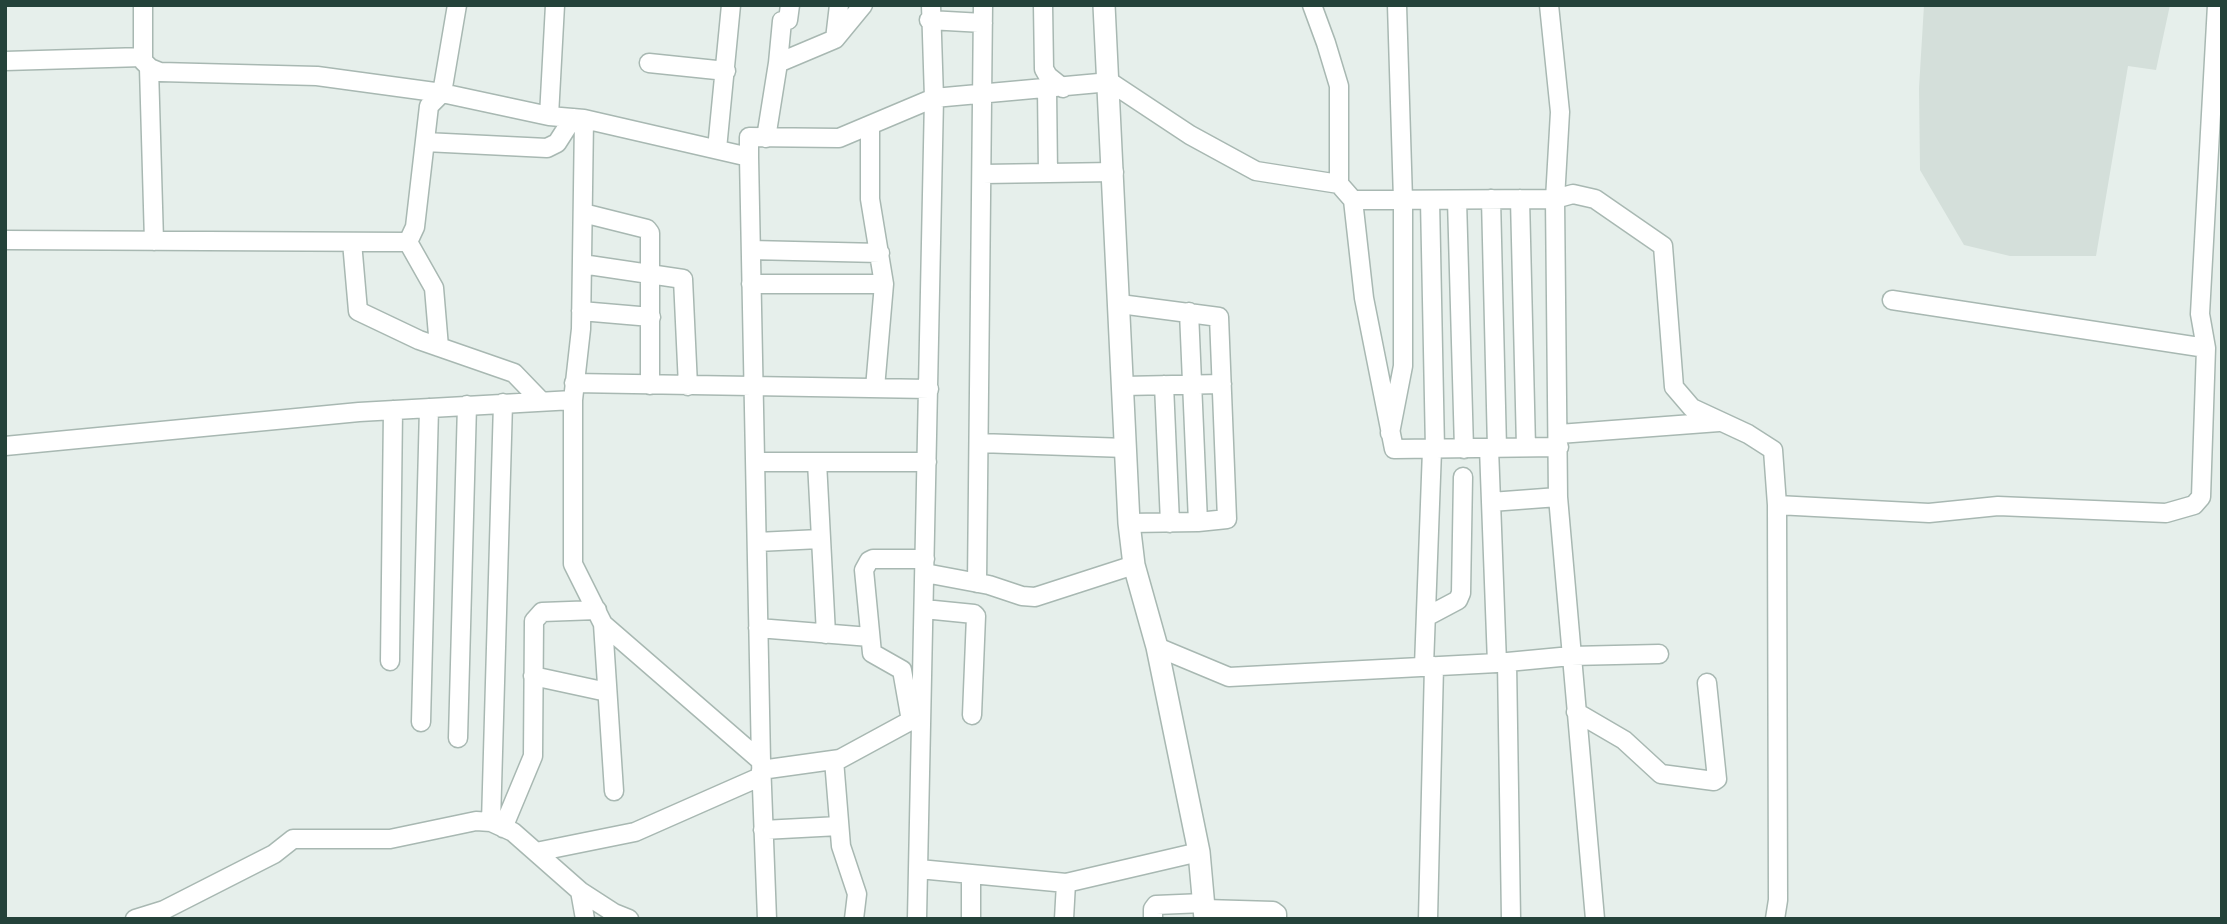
<!DOCTYPE html>
<html>
<head>
<meta charset="utf-8">
<style>
	body { margin:0 }
	#map { position:relative; width:2227px; height:924px; overflow:hidden; background:#e6efeb; font-family:"DM Sans",sans-serif }
	canvas { display:block }
	.frame { position:absolute; inset:0; border:7px solid #24423a; pointer-events:none }
</style>
</head>
<body>
<div id="map">
<canvas width="2227" height="924"></canvas>
<div class="frame"></div>
</div>
<script>
const context = document.querySelector('canvas').getContext('2d');
context.lineJoin = 'round';
function fillPath(path, color) { context.fillStyle = color; context.fill(path, 'evenodd'); }
function stroke(path, color, width, dash) { context.strokeStyle = color; context.lineWidth = width; context.lineCap = dash ? 'butt' : 'round'; context.setLineDash(dash || []); context.stroke(path); }
const built = new Path2D(`
	M1924,5h246l-14,65 -28,-4 -32,190h-86l-46,-11 -44,-75 -1,-82z`);
const minor = new Path2D(`
	M143,5v56l7,7 10,4 157,4 125,17 107,23 35,3 165,38v-20l90,1 95,-40 176,-16 80,53 66,36 83,13 14,16 202,-1 18,-5 22,5 68,47 11,141 18,21 56,26 25,16 4,55 1,395 -3,19
	M1043,5l1,64 4,7 15,12
	M1312,5l14,38 13,43v98
	M1549,5l11,107 -5,87 3,298 37,422
	M929,20l54,3
	M835,39l4,-34
	M5,61l138,-4
	M649,63l77,8
	M778,63l57,-24 28,-34
	M149,68l5,173
	M1047,89l1,84
	M549,116l6,-111
	M584,119l-3,210 -8,71v164l30,60 158,137
	M870,126v73l14,85 -9,104
	M766,138l12,-75 4,-42 6,-1 2,-15
	M425,142l122,6 10,-5 16,-25
	M717,149l14,-144
	M749,157l12,604 6,158
	M983,174l131,-2
	M1491,199l6,249
	M1520,199l6,248
	M1353,200l11,98 30,151 165,-2
	M1430,200l5,249
	M1457,200l7,249
	M583,213l64,16 3,4v152
	M5,240l403,2 7,-15 14,-121 13,-13 15,-88
	M352,242l6,69 61,29 95,33 27,28
	M408,242l26,46 5,59
	M751,250l129,3
	M582,264l101,15 5,107
	M751,284h133
	M1892,300l314,48
	M1120,304l99,13 8,202 -29,3 -69,1
	M581,311l70,6
	M1189,312l9,210
	M574,383l355,6
	M1164,385l6,138
	M1123,386l99,-2
	M1390,433l13,-67v-166l-6,-195
	M1559,434l160,-12
	M979,443l147,5
	M5,446l354,-34 214,-12
	M1489,448l8,215
	M755,462h172
	M817,462l9,172
	M1491,502l67,-5
	M1777,505l152,8 69,-7 168,7 28,-8 7,-8 5,-149 -6,-34 17,-309
	M757,542l63,-3
	M925,573l64,12 33,11 13,1 99,-32
	M977,583l6,-578
	M924,609l50,5 2,2 -4,99
	M1426,617l32,-17 3,-7 2,-116
	M603,624l11,167
	M758,628l112,9
	M1157,647l72,30 268,-14 74,-7 88,-2
	M390,661l3,-251
	M1507,662l4,257
	M1424,666l8,-216
	M533,676l74,16
	M1576,712l48,28 37,34 53,7 3,-2 -10,-96
	M911,721l-9,-51 -30,-17 -8,-83 5,-9 4,-2h52
	M421,722l8,-314
	M458,738l9,-333
	M834,760l7,86 16,48 -3,25
	M761,770l79,-11 81,-44
	M491,822l12,-419
	M503,828l30,-72 1,-135 8,-9 55,-2
	M763,830l76,-4
	M536,852l99,-20 127,-56
	M919,869l147,14 133,-31
	M580,891l5,28
	M1205,909l68,2 4,3v5
	M135,919l29,-9 110,-56 19,-15h97l86,-18 15,1 22,10 67,59 34,22 15,6
	M917,919l17,-821 -3,-93
	M971,919v-45
	M1064,919l2,-36
	M1153,919v-10l3,-4 48,-2
	M1428,919l6,-253`);
const tertiary = new Path2D(`
	M1104,5l25,518 5,42 23,82 42,205 6,67`);
fillPath(built, '#d4dfda');
stroke(minor, '#a8b8b2', 21);
stroke(tertiary, '#a8b8b2', 24);
stroke(minor, '#fff', 18);
stroke(tertiary, '#fff', 21);
</script>
</body>
</html>
